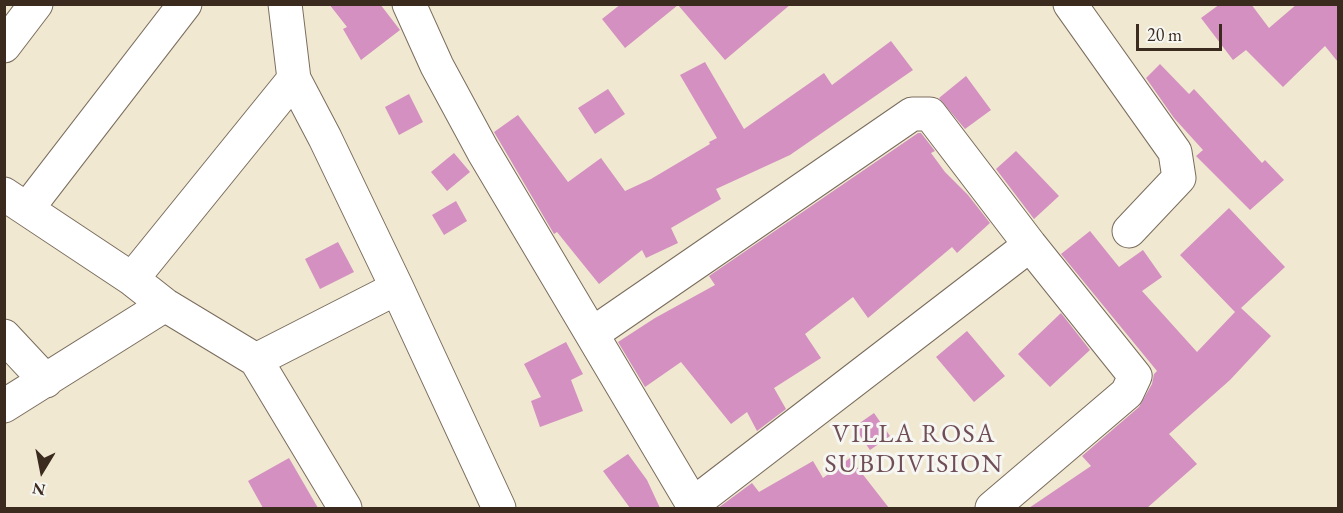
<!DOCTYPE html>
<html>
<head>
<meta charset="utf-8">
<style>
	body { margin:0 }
	#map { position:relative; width:1343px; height:513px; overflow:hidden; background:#f0e8d1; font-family:"EB Garamond",serif }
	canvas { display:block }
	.frame { position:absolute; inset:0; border:6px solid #3b2a1e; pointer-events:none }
	.north { position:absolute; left:12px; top:441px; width:60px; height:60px; -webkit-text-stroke:4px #f6f6f2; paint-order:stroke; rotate:190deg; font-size:16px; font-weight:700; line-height:24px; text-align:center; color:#3b2a1e }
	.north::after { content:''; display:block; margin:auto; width:21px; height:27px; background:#3b2a1e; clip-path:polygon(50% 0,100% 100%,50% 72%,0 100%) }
	.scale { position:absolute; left:1136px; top:24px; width:86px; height:27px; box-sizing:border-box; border:3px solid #3b2a1e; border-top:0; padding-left:8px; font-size:18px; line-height:21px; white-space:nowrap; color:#3b2a1e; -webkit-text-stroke:4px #f6f6f2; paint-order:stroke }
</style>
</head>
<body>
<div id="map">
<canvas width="1343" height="513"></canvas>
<div class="frame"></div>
<div class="north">N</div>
<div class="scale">20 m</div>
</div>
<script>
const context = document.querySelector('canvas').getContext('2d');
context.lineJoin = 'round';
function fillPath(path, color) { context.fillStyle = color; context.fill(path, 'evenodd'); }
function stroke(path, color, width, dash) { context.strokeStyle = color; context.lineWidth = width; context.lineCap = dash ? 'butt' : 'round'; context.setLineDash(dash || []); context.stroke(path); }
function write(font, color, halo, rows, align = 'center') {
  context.font = font + ' "EB Garamond",serif'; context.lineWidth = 6; context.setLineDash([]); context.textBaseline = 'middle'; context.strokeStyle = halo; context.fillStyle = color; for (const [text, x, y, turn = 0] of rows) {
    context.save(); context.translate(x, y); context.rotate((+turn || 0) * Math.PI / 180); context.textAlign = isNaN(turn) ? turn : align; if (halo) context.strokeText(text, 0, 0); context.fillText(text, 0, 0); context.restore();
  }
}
const building = new Path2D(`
	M329,4h51l20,26 -39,30 -18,-31 4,-2z
	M621,4h170l-66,56 -47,-55 -53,43 -23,-29z
	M1220,4h31l18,24 28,-24h41v58l-13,-16 -42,41 -37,-37 -13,10 -32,-42z
	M891,41l22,29 -123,85 -74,34 5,10 -50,29 7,15 -32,15 -4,-8 -43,34 -42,-52 -3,2 -60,-102 24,-17 50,67 33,-24 24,33 26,-12 59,-35 -1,-2 8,-4 -37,-63 25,-13 39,67 80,-56 8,12z
	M1160,64l29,30 5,-5 68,74 3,-3 19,20 -34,30 -54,-54 7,-6 -29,-32 -28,-40z
	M966,76l25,34 -26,19 -26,-31z
	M608,89l17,25 -30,20 -17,-26z
	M409,94l14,28 -24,13 -14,-28z
	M918,133h3l14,18 -4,2 14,19 23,23 22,28 -33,30 -5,-6 -84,71 -15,-21 -48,37 16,24 -47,30 12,21 -29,22 -10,-19 -16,12 -50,-62 -36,25 -27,-45 37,-24 60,-33 -6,-9z
	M1016,151l43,45 -25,23 -38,-50z
	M454,153l16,19 -23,19 -16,-19z
	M456,201l11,20 -23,14 -12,-20z
	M1229,208l56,59 -44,41 30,28 -41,44 -61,54 28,30 -50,44h-118l62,-42 -9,-10 57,-49 13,-23 2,-10 3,-3 -96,-117 29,-23 29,36 24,-17 19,27 -20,14 55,61 38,-40 -55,-57z
	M338,242l16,30 -34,17 -15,-30z
	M1061,313l29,37 -40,37 -32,-33z
	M967,331l38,45 -31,26 -38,-45z
	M566,342l17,32 -12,6 12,31 -43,16 -9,-26 10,-4 -17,-33z
	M874,413l16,23 -20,14 -16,-23z
	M628,454l19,26 13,28h-30l-27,-37z
	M289,458l29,50h-55l-15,-27z
	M850,458l39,50h-171l34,-25 7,9 54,-31 10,17z`);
const minor = new Path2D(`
	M285,4l9,75 31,59 72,150 102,220
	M409,4l28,62 46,85 212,357
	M1070,4l105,148 4,26 -50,53
	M4,46l32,-42
	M4,194l128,85 33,26 91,55 89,148
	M27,209l158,-205
	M132,279l162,-200
	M592,334l320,-220h18l100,131 105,131 -8,17 -135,115
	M4,336l42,45
	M256,360l141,-72
	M4,406l161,-101
	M693,504l337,-259`);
const neighbourhoodNames = [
	["VILLA ROSA",914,435],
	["SUBDIVISION",914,465]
];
fillPath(building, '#d390c0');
stroke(minor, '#7a6c5d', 35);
stroke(minor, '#fff', 33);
context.letterSpacing = '1.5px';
write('26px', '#704e57', '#f6f6f2', neighbourhoodNames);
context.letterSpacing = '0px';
</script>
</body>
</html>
